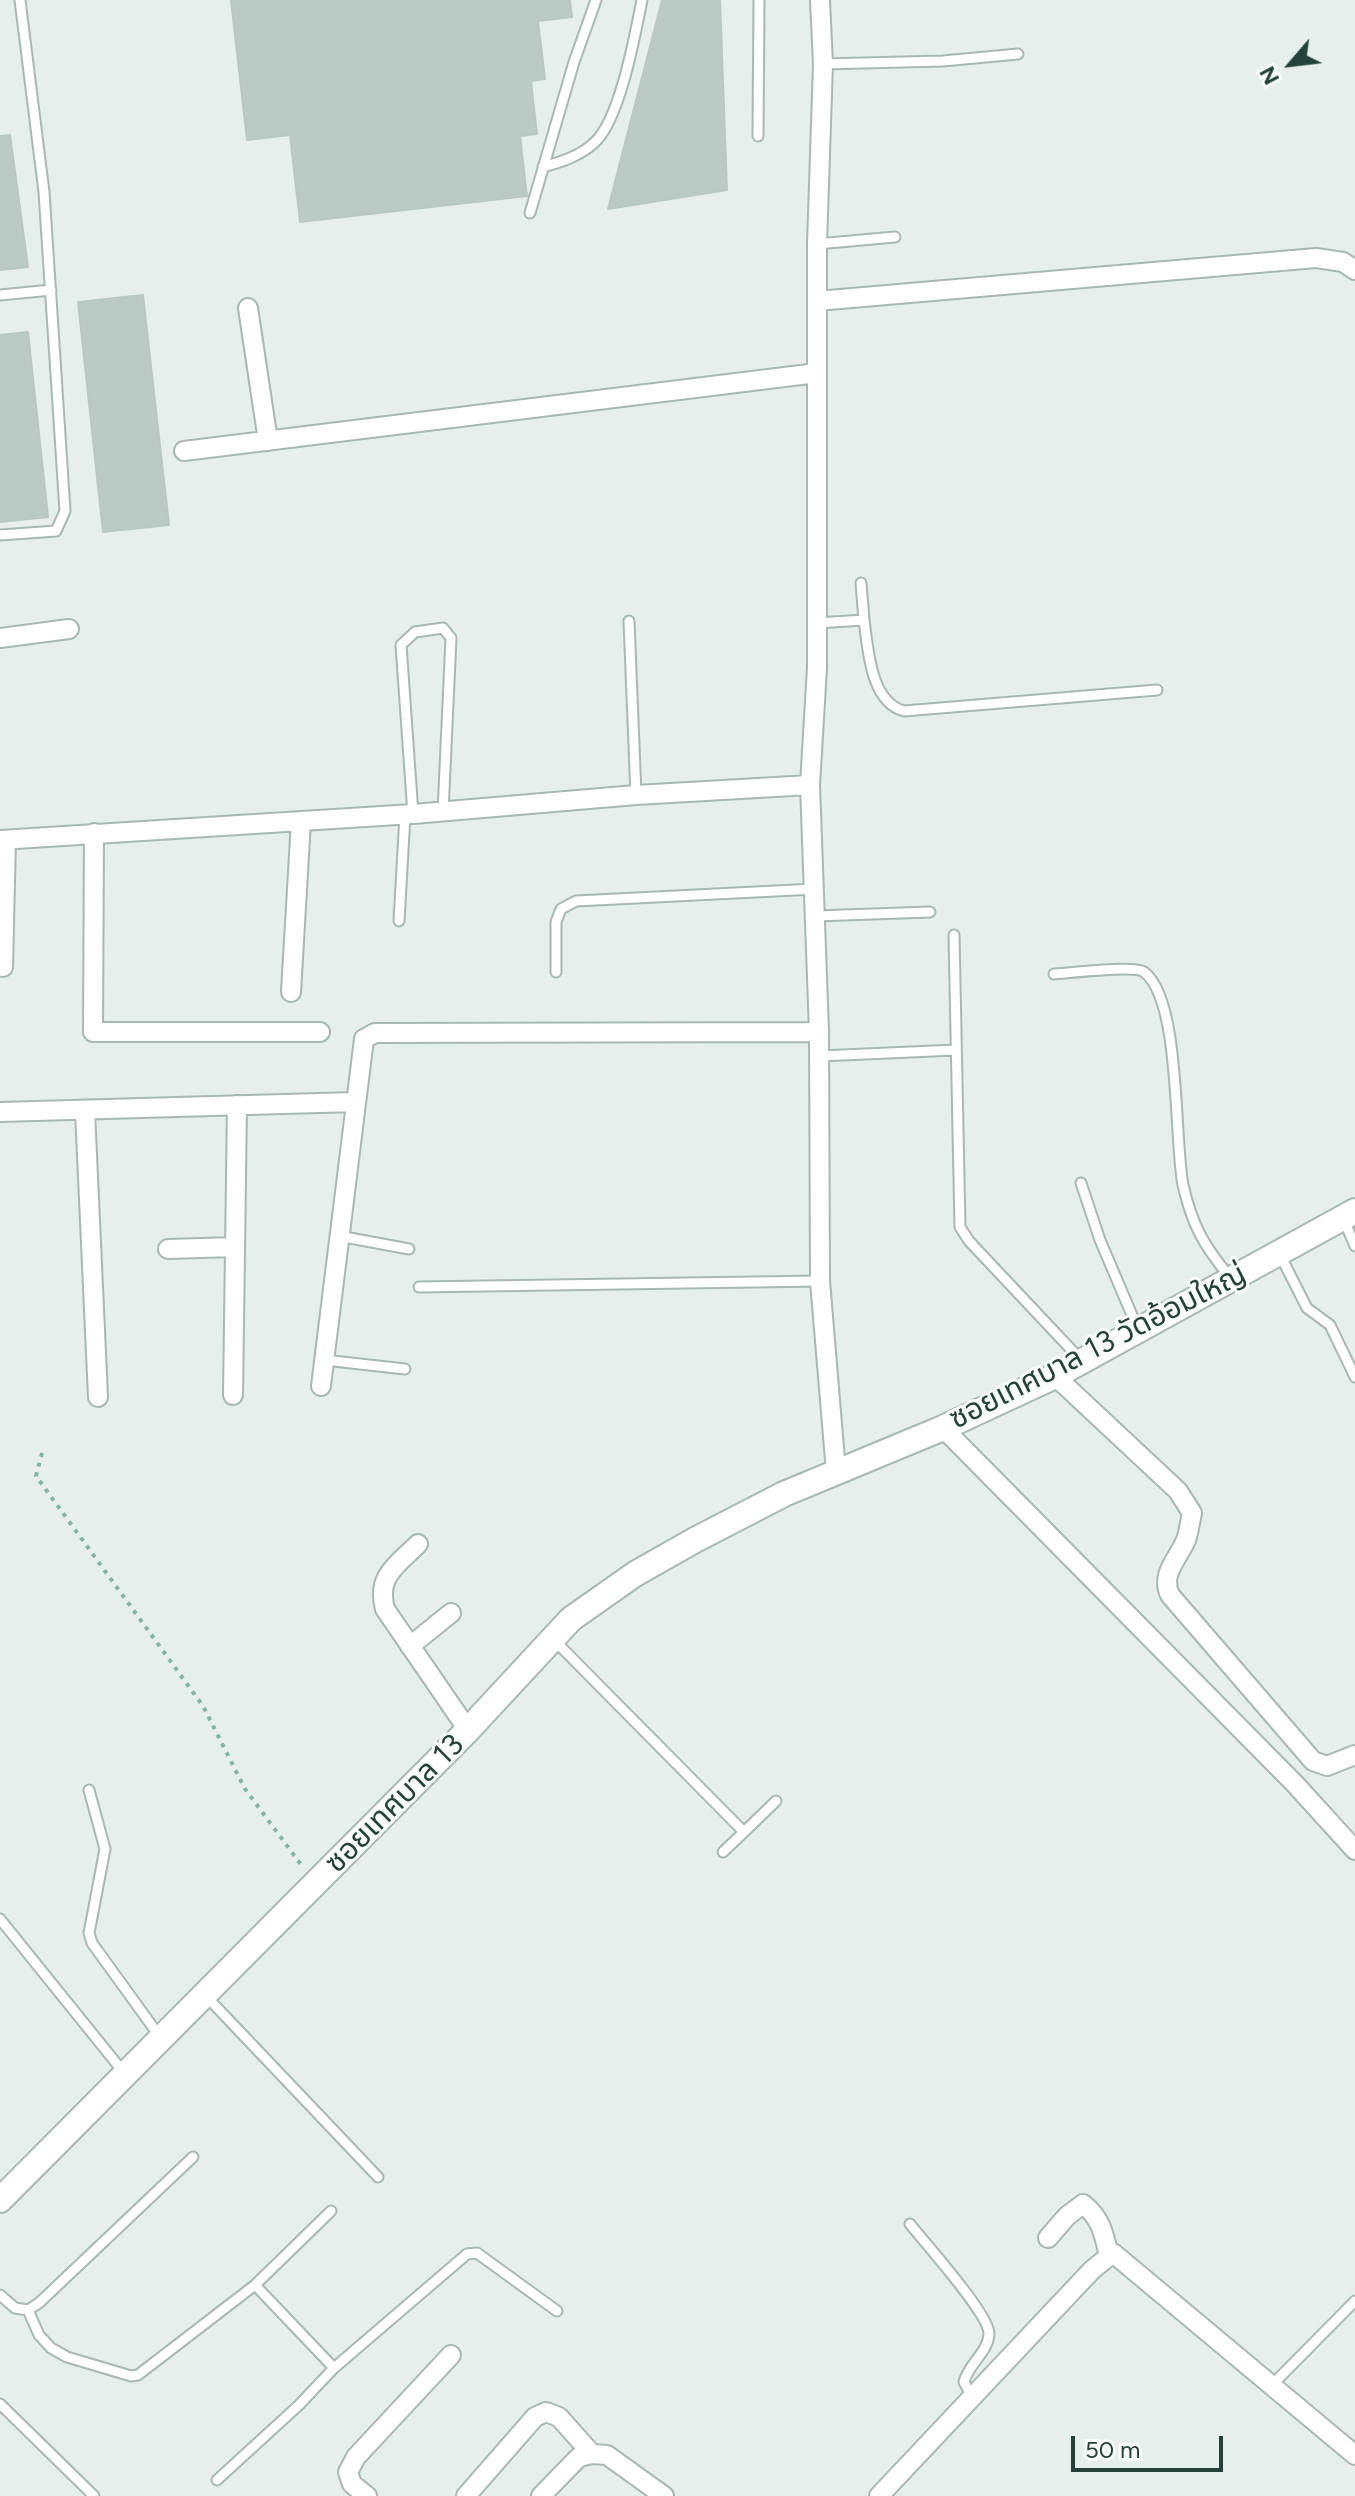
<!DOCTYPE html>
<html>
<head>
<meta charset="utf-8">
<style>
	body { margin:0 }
	#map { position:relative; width:1355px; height:2496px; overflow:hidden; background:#e6efeb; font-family:Figtree,sans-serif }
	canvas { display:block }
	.north { position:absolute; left:1251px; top:24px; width:80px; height:80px; -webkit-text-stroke:6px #f7fbf9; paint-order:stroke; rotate:242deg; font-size:22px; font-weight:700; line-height:32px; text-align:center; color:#24423a }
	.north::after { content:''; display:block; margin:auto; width:28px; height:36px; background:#24423a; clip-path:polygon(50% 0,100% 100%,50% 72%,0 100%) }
	.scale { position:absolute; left:1071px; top:2436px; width:152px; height:36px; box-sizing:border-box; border:4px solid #24423a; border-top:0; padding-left:10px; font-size:24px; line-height:28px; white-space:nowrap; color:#24423a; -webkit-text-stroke:6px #f7fbf9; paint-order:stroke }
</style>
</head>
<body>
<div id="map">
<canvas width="1355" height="2496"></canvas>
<div class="north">N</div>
<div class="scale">50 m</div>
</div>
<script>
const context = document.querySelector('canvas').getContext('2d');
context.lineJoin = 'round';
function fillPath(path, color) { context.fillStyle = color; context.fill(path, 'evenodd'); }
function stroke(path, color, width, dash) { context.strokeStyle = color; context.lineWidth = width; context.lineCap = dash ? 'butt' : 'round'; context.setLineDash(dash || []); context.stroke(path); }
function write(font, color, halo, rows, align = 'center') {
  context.font = font + ' Figtree,"Noto Sans Thai",sans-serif'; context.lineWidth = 6; context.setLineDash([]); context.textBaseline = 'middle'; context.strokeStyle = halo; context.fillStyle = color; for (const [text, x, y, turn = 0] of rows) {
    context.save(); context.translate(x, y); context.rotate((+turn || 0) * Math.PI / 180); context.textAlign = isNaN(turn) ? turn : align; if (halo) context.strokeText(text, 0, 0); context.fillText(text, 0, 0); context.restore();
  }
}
const building = new Path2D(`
	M231,0h339l2,17 -34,4 7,58 -14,2 6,53 -17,2 7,60 -227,26 -10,-87 -43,5z
	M662,0h58l7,190 -119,19z
	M10,135l18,132 -28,3v-134z
	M143,295l26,230 -66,7 -25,-230z
	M28,332l20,185 -48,5v-187z`);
const path = new Path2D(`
	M42,1453l-6,23 167,230 42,83 57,77`);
const service = new Path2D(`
	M823,64l120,-3 75,-7
	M758,136l1,-136
	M543,167c18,-5 37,-11 51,-24 26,-23 41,-108 48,-143
	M530,213l44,-151 22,-62
	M817,244l78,-7
	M0,295l51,-5
	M0,535l56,-4 9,-20 -21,-319 -24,-192
	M864,620c4,28 6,82 40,91l253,-21
	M629,621l7,174
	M817,623l47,-3 -3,-37
	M413,814l-12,-169 14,-13 28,-4 8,10 -8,174
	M815,916l115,-4
	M399,921l6,-106
	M954,935l6,292 9,14 112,119
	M556,972v-50l5,-13 15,-8 239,-12
	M1054,974c15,-1 81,-9 90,-2 37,27 30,168 39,213 9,40 21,61 46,91
	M820,1056l136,-6
	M1081,1183l19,57 37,87
	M1343,1218l12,28
	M339,1236l70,13
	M1279,1253l28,55 23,17 25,52
	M419,1287l401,-6
	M324,1360l81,9
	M555,1641l189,191 -21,20
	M89,1790l16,59 -16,84 3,10 68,94
	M744,1832l32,-31
	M0,1919l125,155
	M205,1995l173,182
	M910,2224c14,18 80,91 79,110 -1,19 -21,30 -25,48l8,15
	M255,2285l76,-74
	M0,2295l15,13 13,2 11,-7 154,-146
	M28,2310l11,25 12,13 16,9 64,19 7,-1 117,-90 79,83 -35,37 -82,75
	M334,2368l133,-114 10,-1 80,58
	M1271,2386l84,-85
	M0,2404l94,92`);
const minor = new Path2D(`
	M820,0l3,64 -6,180v424l-7,117 9,247 1,249 16,191
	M817,301l499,-43 27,4 12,8
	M248,308l20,133
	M184,451l633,-78
	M0,638l69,-9
	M94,833l-1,199h227
	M0,840l413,-26 223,-19 174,-10
	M3,967l3,-127
	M291,992l10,-171
	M85,1111l13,286
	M0,1112l355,-10
	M168,1249l67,-2
	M1055,1376l123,115 14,22c-2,9 -3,18 -6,27 -8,19 -26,34 -16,55l143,166 14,5 28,-11
	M321,1386l43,-347 11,-6 444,-1
	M233,1395l4,-290
	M943,1428l352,356 60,66
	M418,1544c-21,21 -42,32 -33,65l83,121
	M410,1646l41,-33
	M1048,2238l19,-22 16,-12c18,14 21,30 26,52
	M367,2496l-15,-12 -4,-12 8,-15 95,-102
	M466,2496l69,-79 11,-5 13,5 33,37
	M541,2496l38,-39 13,-3 15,1 57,41
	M879,2496l213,-226 21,-17 242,202`);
const tertiary = new Path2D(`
	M0,2200l468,-470 103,-111 64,-45 60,-34 89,-46 159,-66 112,-52 300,-165`);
const streetNames = [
	["ซอยเทศบาล 13 วัดอ้อมใหญ่",1098,1347,-27],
	["ซอยเทศบาล 13",395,1804,-45]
];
fillPath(building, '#bbcac4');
stroke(building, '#b8c9c2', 2);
stroke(service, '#a8b8b2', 13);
stroke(minor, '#a8b8b2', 22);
stroke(tertiary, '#a8b8b2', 28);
stroke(path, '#86b3a5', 4, [4, 6]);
stroke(service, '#fff', 9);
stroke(minor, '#fff', 18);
stroke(tertiary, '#fff', 24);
write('30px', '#24423a', '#f7fbf9', streetNames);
</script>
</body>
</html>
